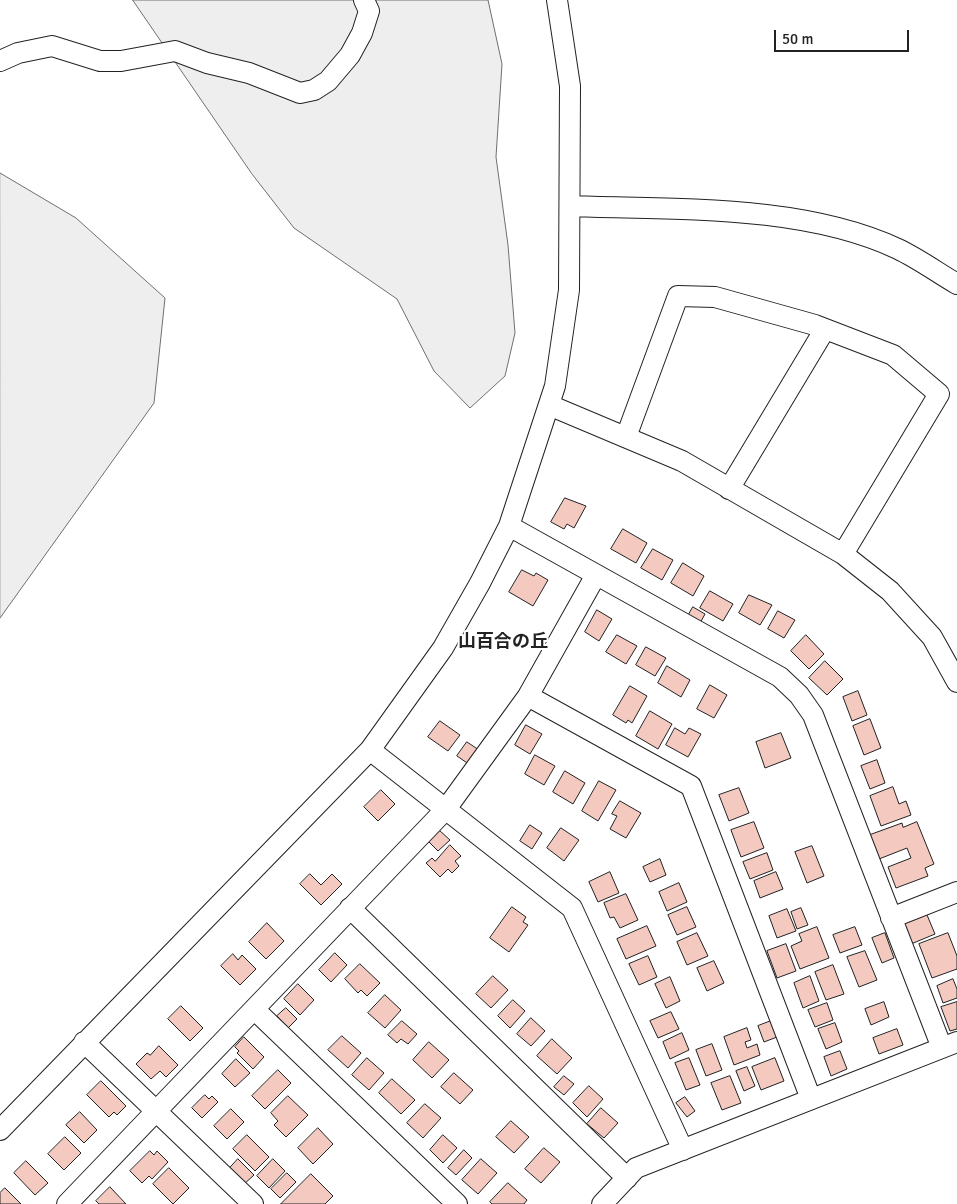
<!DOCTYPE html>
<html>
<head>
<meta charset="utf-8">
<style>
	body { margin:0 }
	#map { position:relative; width:957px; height:1204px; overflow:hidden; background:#fff; font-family:Signika,sans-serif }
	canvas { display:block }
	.scale { position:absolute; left:774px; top:30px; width:135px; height:22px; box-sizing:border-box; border:2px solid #222; border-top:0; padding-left:6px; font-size:15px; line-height:18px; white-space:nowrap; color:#222; -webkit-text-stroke:4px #fff; paint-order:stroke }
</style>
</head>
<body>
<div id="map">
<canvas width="957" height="1204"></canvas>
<div class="scale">50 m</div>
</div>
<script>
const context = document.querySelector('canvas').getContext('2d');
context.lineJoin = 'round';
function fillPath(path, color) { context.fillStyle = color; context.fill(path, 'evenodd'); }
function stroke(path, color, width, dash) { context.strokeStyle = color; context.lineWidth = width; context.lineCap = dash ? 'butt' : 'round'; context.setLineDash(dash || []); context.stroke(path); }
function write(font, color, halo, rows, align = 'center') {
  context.font = font + ' Signika,"Noto Sans JP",sans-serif'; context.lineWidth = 4; context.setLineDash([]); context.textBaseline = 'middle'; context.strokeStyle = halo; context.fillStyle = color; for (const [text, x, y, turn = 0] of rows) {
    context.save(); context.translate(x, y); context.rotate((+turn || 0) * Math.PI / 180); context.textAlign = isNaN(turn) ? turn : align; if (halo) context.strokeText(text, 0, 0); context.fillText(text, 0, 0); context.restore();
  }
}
const green = new Path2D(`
	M133,0h355l14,64 -6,93 12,88 7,88 -10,43 -35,32 -36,-37 -37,-72 -103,-71 -42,-54z
	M0,173l76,45 89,80 -11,105 -154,215z`);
const building = new Path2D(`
	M565,498l21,8 -12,22 -7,-4 -3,5 -13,-7z
	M623,529l24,14 -11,20 -25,-14z
	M653,549l20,11 -11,20 -21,-12z
	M683,563l21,13 -11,20 -22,-13z
	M522,570l12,6 2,-3 12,7 -15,26 -24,-14z
	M710,591l23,13 -10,17 -23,-13z
	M749,595l23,10 -12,20 -21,-12z
	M693,607l12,7 -6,11 -12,-7z
	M597,610l15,9 -13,22 -14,-9z
	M778,611l17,9 -11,18 -16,-9z
	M617,635l20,11 -11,18 -20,-12z
	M806,635l18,19 -15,15 -18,-18z
	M646,647l20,11 -11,18 -19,-11z
	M825,661l18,18 -16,16 -18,-17z
	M667,666l23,14 -9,17 -23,-14z
	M710,685l17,10 -13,23 -17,-9z
	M630,686l17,10 -15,27 -4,-3 -2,3 -13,-8z
	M858,691l9,24 -15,6 -9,-24z
	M650,711l22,13 -14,25 -22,-13z
	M870,719l11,29 -17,7 -11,-29z
	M440,721l20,14 -12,16 -20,-14z
	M526,725l16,9 -12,20 -15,-9z
	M675,728l10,6 4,-6 12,6 -13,23 -22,-12z
	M781,733l10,25 -26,10 -9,-26z
	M467,742l12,8 -9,15 -13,-9z
	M535,755l20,11 -11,19 -19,-11z
	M877,760l8,23 -15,6 -9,-23z
	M565,771l20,12 -12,21 -20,-12z
	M599,781l17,9 -18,31 -16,-10z
	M893,787l6,17 7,-3 5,14 -30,11 -11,-30z
	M739,788l10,25 -20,8 -10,-26z
	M381,790l14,14 -17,17 -14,-14z
	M620,801l21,12 -15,25 -16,-9 7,-13 -5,-2z
	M754,822l10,26 -23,9 -10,-27z
	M917,822l17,42 -9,4 3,8 -32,12 -8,-21 23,-9 -4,-10 -28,11 -10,-24 33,-12 1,4z
	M530,825l12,8 -10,16 -12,-8z
	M561,828l18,12 -15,21 -17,-13z
	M439,830l11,10 -12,11 -10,-10z
	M450,845l11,11 -6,5 4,5 -7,7 -4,-4 -8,8 -14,-14 6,-5 3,3z
	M812,846l12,30 -17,7 -12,-31z
	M767,853l6,17 -23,9 -7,-17z
	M660,859l6,16 -16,7 -7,-15z
	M610,872l9,21 -21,9 -9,-20z
	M776,872l7,17 -23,9 -6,-17z
	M310,874l11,11 11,-11 10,10 -21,21 -21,-21z
	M679,883l8,19 -20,9 -8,-19z
	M626,894l12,26 -18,8 -6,-11 -4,1 -6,-15z
	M512,907l14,10 -3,5 5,3 -19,27 -19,-14z
	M687,907l9,20 -19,8 -9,-20z
	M801,908l7,17 -11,4 -6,-17z
	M787,909l9,22 -19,7 -8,-22z
	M927,915l8,19 -24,10 -8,-20z
	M267,923l17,18 -18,18 -17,-17z
	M647,926l9,20 -30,13 -9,-20z
	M817,927l12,31 -29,11 -9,-23 11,-5 -3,-7z
	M855,927l7,18 -22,8 -7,-18z
	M697,933l11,23 -21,9 -10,-23z
	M885,933l9,25 -12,5 -10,-25z
	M948,933l9,23v13l-25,9 -13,-34z
	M786,944l10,27 -19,7 -10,-27z
	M865,951l12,29 -18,7 -12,-30z
	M335,953l12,12 -16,17 -12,-12z
	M233,954l5,6 4,-5 14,14 -16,16 -19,-19z
	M648,956l9,21 -18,8 -10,-21z
	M714,961l10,22 -17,8 -10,-23z
	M360,964l20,19 -13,13 -6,-6 -3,3 -13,-14z
	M833,965l11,29 -18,6 -11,-28z
	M493,976l15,14 -17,18 -15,-14z
	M810,976l9,25 -16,7 -9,-25z
	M670,977l10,24 -14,7 -11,-24z
	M953,979l4,10v9l-14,5 -6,-17z
	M298,984l16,16 -14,15 -16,-16z
	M385,995l16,15 -16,18 -17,-15z
	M513,1000l12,11 -15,17 -12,-12z
	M884,1002l5,15 -18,8 -6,-16z
	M957,1002v27l-7,2 -9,-24z
	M827,1003l6,17 -18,7 -7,-17z
	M181,1006l22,22 -13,13 -22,-22z
	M286,1008l11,11 -9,9 -11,-12z
	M671,1012l8,17 -21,9 -8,-17z
	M531,1018l14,13 -14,15 -14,-12z
	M402,1021l15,13 -9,10 -7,-5 -4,4 -9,-8z
	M771,1021l6,16 -13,5 -6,-16z
	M835,1023l7,19 -16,7 -8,-20z
	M747,1028l4,12 -6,2 2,6 10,-4 3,11 -26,10 -10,-28z
	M897,1029l6,16 -24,9 -6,-16z
	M682,1033l7,17 -19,9 -7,-17z
	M342,1036l19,17 -13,15 -20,-18z
	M244,1037l20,20 -11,12 -16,-16 2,-2 -4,-4z
	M552,1039l20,19 -15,16 -20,-18z
	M429,1042l20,18 -17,18 -19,-18z
	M712,1044l10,26 -16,6 -10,-26z
	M159,1046l19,19 -12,12 -6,-6 -9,8 -15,-15 11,-11 3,2z
	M840,1051l7,18 -16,7 -7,-19z
	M367,1058l17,15 -15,17 -17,-15z
	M689,1058l11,27 -14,5 -11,-27z
	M775,1058l9,23 -23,9 -9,-23z
	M236,1059l14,14 -15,14 -13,-13z
	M747,1067l8,19 -11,5 -8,-20z
	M278,1070l13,13 -26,26 -13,-13z
	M454,1073l19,17 -13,14 -19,-17z
	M564,1076l10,8 -10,11 -10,-8z
	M730,1076l11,27 -19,7 -11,-27z
	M392,1079l23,21 -14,14 -22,-21z
	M101,1081l25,25 -9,9 -3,-3 -5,5 -22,-22z
	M589,1086l14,13 -16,18 -14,-14z
	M205,1095l4,4 3,-3 6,6 -16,16 -10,-10z
	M288,1096l20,19 -22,22 -12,-12 4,-4 -7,-8z
	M685,1097l10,14 -8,6 -11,-14z
	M425,1104l16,14 -18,20 -16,-15z
	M601,1108l17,15 -14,15 -17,-14z
	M231,1109l13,13 -17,17 -13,-13z
	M80,1112l17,18 -13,13 -18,-18z
	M511,1121l18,16 -15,16 -18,-16z
	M318,1128l15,16 -20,20 -15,-16z
	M247,1135l22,22 -14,14 -22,-22z
	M443,1135l14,13 -14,15 -13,-13z
	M65,1137l16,16 -17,17 -16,-16z
	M544,1148l16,14 -19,21 -16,-14z
	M464,1150l8,8 -16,17 -8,-7z
	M150,1151l4,4 3,-4 11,11 -16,17 -3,-3 -7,7 -12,-12z
	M238,1159l16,16 -11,10 -15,-15z
	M273,1159l12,12 -16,17 -12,-12z
	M481,1159l16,14 -19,21 -16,-14z
	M26,1161l22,22 -13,12 -21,-22z
	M169,1168l20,20 -16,16 -20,-20z
	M287,1173l9,9 -16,16 -9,-9z
	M311,1174l22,22 -8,8h-44z
	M508,1183l19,17 -3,4h-32l-2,-2z
	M110,1187l16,17h-27l-3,-3z
	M5,1188l16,16h-21v-11z`);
const minor = new Path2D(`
	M0,61l18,-8 34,-7 48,15h21l54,-10 32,12 42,10 51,20 14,-3 14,-9 22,-26 12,-22 7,-22 -5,-11
	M570,206c105,4 232,-2 328,43 21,10 40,24 59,35
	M549,405l133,56 161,93 47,37 42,46 25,45
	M626,437l52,-141 37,1 100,28 78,30 46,39 -96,160
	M729,489l96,-160
	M509,526l271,151 19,18 14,20 129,333
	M528,696l163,90 120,313
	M370,750l202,158 111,242
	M350,908l277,270
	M891,918l66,-26
	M254,1009l203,195
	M84,1042l169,162
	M0,1130l370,-380 73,-102 37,-65 29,-57 46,-140 14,-96 1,-204 -13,-86
	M67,1204l379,-395 82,-113 68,-121
	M602,1204l34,-36 321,-126`);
const quarterNames = [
	["山百合の丘",503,642]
];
fillPath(green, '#eee');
stroke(green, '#6f6f6f', 1);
fillPath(building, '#f3c9c0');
stroke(building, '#222', 1);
stroke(minor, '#222', 22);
stroke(minor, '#fff', 20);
write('bold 18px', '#222', '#fff', quarterNames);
</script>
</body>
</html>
